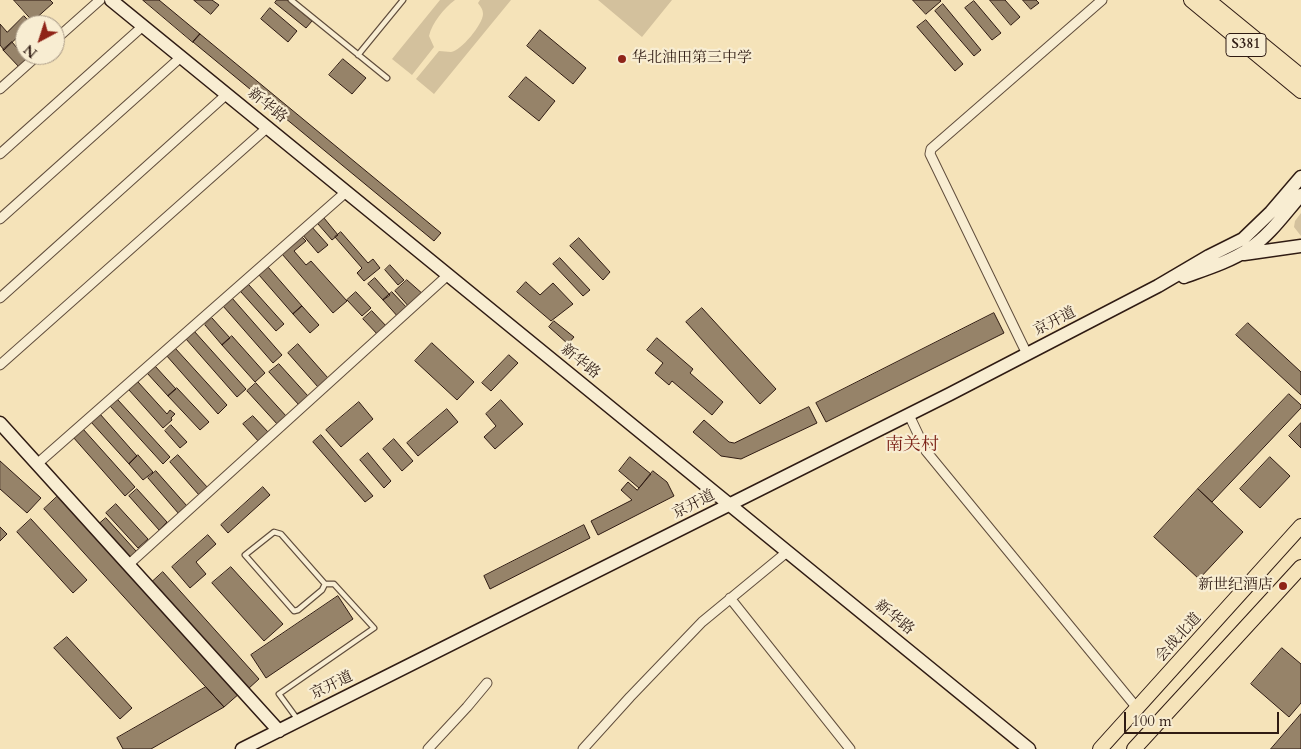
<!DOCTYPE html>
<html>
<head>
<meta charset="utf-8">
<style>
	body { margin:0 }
	#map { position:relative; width:1301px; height:749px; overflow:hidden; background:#f5e3b9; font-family:Cardo,serif }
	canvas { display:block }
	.north { position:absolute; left:15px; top:15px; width:50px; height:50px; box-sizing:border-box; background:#f8edd2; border:1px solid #a89986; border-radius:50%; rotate:220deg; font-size:14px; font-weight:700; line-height:20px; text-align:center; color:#2f1b13 }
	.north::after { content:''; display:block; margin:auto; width:18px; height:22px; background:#8f2418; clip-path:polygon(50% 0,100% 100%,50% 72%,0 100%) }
	.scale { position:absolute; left:1124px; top:712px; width:155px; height:22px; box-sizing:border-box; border:2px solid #2f1b13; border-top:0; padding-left:6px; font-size:15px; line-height:18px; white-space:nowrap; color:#2f1b13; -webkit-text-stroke:4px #f8edd2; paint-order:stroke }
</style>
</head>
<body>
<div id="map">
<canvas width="1301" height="749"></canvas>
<div class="north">N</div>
<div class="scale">100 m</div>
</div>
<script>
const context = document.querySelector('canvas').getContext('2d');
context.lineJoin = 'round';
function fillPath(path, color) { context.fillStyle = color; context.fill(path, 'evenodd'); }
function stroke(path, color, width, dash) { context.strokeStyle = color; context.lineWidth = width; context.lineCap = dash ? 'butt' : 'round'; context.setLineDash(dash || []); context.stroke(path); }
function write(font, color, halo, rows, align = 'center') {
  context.font = font + ' Cardo,"Noto Serif SC",serif'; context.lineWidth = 4.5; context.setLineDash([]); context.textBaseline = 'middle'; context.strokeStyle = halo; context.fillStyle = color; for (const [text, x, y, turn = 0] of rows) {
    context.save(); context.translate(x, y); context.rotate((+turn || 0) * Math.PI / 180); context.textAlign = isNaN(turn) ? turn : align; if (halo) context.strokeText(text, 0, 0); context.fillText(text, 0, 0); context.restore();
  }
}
const green = new Path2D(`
	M440,0h15c-11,8 -23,23 -26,36l5,11 -22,28 -20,-16z
	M480,0h31l-77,94 -18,-15 23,-28c4,0 8,1 12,1 10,-1 32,-28 32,-38 0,-5 -3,-8 -5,-11z
	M598,0h74l-30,37z
	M1301,213v23l-7,-9 1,-6z`);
const building = new Path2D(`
	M14,0h36l3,3 -20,18z
	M143,0h16l41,34 -7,8z
	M194,0h18l7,5 -8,9z
	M277,0h10l25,21 -6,7 -31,-25z
	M913,0h27l1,1 -15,13z
	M990,0h15l15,17 -9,8z
	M1023,0h13l3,3 -8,6z
	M974,1l27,32 -9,7 -27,-32z
	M943,4l38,46 -7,6 -39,-45z
	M270,8l27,23 -9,11 -27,-23z
	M24,16l8,8 -7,1v5l-21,20 -4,-5v-21l7,8z
	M926,20l37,44 -8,7 -38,-44z
	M540,30l46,38 -13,16 -46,-38z
	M200,34l241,199 -7,8 -241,-199z
	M12,42l16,19 -8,7 -17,-18z
	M343,59l23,19 -14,16 -23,-19z
	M526,77l29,24 -16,20 -30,-24z
	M324,218l14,17 -6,5 -14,-16z
	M311,226l17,19 -10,8 -16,-19z
	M341,232l27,31 5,-4 7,9 -16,13 -7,-8 5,-5 -27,-31z
	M302,237l4,4 -12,10 12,14 5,-4 36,40 -14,12 -51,-59z
	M579,238l31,34 -7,8 -33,-34z
	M560,258l30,32 -7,6 -30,-32z
	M390,265l14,15 -6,5 -13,-15z
	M268,267l34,39 -9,8 -34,-39z
	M375,278l15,17 -7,5 -15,-16z
	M407,280l17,15 -14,13 -15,-17z
	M526,282l14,13 13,-12 20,21 -22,17 -34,-29z
	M249,285l35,39 -8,7 -35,-39z
	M356,292l15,16 -9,8 -15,-16z
	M392,292l16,17 -9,9 -16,-18z
	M232,298l50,57 -9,8 -50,-57z
	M302,306l17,19 -9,8 -17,-19z
	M702,308l74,81 -16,15 -74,-82z
	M372,311l16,17 -9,8 -16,-17z
	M994,313l10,20 -178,89 -10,-19z
	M212,318l18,20 -8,7 -17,-20z
	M554,321l20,16 -6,7 -19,-17z
	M1248,323l53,49v23l-65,-60z
	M194,331l52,58 -9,8 -51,-58z
	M232,336l33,37 -10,9 -33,-37z
	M657,338l36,31 -3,4 33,29 -11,13 -40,-34 -3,4 -14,-12 8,-10 -16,-13z
	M432,343l42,39 -17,18 -42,-39z
	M298,344l30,34 -10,9 -30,-34z
	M175,348l52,57 -9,9 -52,-59z
	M509,355l9,8 -27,28 -9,-8z
	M279,364l29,32 -9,9 -30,-33z
	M155,366l21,23 -8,7 -21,-23z
	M138,382l29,32 3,-4 5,4 -4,4 1,2 -9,8 -34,-38z
	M256,383l31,34 -9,8 -31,-34z
	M177,388l32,34 -9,8 -32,-34z
	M1289,394l12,11v3l-89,94 -14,-13z
	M118,400l52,57 -7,7 -53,-58z
	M501,400l22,24 -28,25 -11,-12 12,-11 -10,-12z
	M359,402l14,17 -32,28 -15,-17z
	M809,407l8,16 -76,36 -20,-3 -28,-24 11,-12 25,22 5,1z
	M447,409l11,13 -40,34 -11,-13z
	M100,414l37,42 -8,8 -38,-42z
	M253,416l16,17 -10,9 -16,-18z
	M1301,423v25l-12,-12z
	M171,425l16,17 -7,6 -15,-17z
	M83,429l52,58 -10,9 -52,-59z
	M321,435l52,61 -8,6 -52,-60z
	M394,439l19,22 -11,10 -19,-22z
	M368,453l23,28 -7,7 -24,-28z
	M138,455l15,17 -10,8 -14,-16z
	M178,455l30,33 -9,7 -29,-33z
	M630,457l21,17 -12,14 -20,-17z
	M1270,457l20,19 -30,32 -20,-19z
	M0,461l41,37 -14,15 -27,-24z
	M156,471l31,35 -8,8 -31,-36z
	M653,471l14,11 7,14 -76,39 -7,-14 41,-21 -11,-10 7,-8 9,8z
	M263,487l7,8 -42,38 -7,-8z
	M137,489l30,33 -8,8 -30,-34z
	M1198,489l45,43 -44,47 -45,-42z
	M59,495l181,198 -16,14 -180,-198z
	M116,504l32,35 -10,9 -32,-35z
	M106,518l30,33 -7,7 -30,-34z
	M31,519l56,61 -14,13 -56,-61z
	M584,525l6,13 -100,51 -6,-13z
	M0,527l7,7 -7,7z
	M208,535l8,9 -20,18 10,12 -16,14 -18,-21z
	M231,567l52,57 -19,17 -52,-58z
	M163,572l96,107 -11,10 -96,-107z
	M338,596l15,23 -87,59 -15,-23z
	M67,637l65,71 -12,11 -66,-71z
	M1282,648l19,16v39l-12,14 -38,-33z
	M206,687l18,20 -73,42h-28l-6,-11z
	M1301,714v35h-30z`);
const lane = new Path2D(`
	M291,0l96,78
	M358,55l45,-55
	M298,720l-19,-26 95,-66 -40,-44h-9l-44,-50 -7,-2 -29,23 49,56 4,-1 24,-20 3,-6`);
const street = new Path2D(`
	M55,40l45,-40
	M0,89l38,-34
	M0,154l143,-128
	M0,219l181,-162
	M0,298l227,-204
	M1027,354l-97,-200 1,-5 171,-149
	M0,365l268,-238
	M909,415l17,36 211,257
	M37,464l309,-272
	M128,565l320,-290
	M730,598l120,151
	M428,749l39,-42 20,-24
	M583,749l47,-52 72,-75 85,-70`);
const secondary = new Path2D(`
	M111,0l918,749
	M1244,254l57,-8
	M1184,277c22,-8 45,-15 65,-28 21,-14 36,-36 52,-54
	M0,423l279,308
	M242,749l708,-355 208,-108 51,-30 34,-17 28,-27 30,-35`);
const primary = new Path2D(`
	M1191,0l110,91
	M1208,0l93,76
	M1100,749l201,-223
	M1134,749l167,-182`);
const markers = [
	[622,59,5,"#8f2418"],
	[1283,586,5,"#8f2418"]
];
const shields = [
	[1246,45,40]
];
const shieldNames = [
	["S381",1246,45]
];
const poiNames = [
	["华北油田第三中学",632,59],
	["新世纪酒店",1273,586,"right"]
];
const streetNames = [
	["新华路",267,106,39],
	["京开道",1055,322,-27],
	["新华路",580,362,39],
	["京开道",694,505,-27],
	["新华路",894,618,39],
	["会战北道",1179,638,-48],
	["京开道",332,686,-26]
];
const quarterNames = [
	["南关村",912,446]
];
fillPath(green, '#d3c19d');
fillPath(building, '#968369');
stroke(building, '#2f1b13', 1);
stroke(lane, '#604d3c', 7);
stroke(street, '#604d3c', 11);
stroke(secondary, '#2f1b13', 15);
stroke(primary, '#2f1b13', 16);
stroke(lane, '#f8edd2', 4.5);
stroke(street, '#f8edd2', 9);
stroke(secondary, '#f8edd2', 12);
stroke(primary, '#f5e3b9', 14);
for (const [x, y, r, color] of markers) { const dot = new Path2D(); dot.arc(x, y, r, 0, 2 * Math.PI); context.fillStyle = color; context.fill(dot); stroke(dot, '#f8edd2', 2); }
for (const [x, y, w] of shields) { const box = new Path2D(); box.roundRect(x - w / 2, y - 11.5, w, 23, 4); context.fillStyle = '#f8edd2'; context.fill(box); stroke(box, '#2f1b13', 1); }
write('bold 14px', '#2f1b13', null, shieldNames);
write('15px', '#2f1b13', '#f8edd2', poiNames, 'left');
write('15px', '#2f1b13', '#f8edd2', streetNames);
write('18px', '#7a1f14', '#f8edd2', quarterNames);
</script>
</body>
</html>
